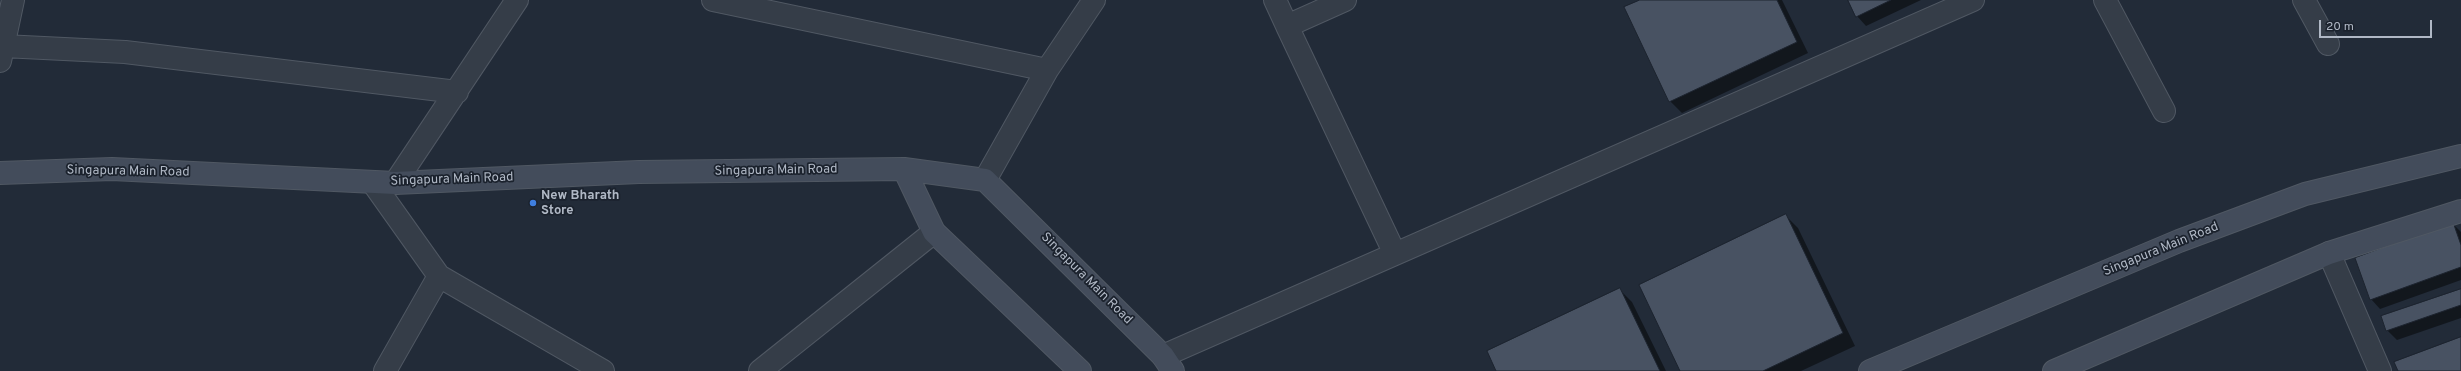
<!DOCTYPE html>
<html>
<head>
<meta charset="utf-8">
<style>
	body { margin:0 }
	#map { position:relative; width:2461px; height:371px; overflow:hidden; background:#222b38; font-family:Overpass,sans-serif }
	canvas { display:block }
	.scale { position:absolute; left:2319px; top:20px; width:113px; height:18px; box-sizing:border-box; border:2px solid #b0b8c5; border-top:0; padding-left:5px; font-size:12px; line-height:14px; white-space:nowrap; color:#b0b8c5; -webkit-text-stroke:3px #1b222d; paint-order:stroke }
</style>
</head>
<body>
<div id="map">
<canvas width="2461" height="371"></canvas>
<div class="scale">20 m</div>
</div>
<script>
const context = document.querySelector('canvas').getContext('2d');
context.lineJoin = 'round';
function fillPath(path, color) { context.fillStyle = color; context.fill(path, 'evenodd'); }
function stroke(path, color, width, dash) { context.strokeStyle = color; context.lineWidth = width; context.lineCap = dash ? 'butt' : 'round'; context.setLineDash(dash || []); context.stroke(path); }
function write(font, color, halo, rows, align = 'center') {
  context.font = font + ' Overpass,sans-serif'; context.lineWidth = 3.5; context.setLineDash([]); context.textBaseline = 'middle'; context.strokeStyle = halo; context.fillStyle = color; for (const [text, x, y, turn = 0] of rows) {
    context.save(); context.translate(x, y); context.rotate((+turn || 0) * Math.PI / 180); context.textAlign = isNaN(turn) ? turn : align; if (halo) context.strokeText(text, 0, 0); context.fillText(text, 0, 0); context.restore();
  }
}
const shadow = new Path2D(`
	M1642,0h140l26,53 -126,60 -12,-12 -45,-93z
	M1849,0h72l-55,26 -9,-10z
	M1786,216l12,12 57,118 -54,25h-120z
	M2452,223l9,9v48l-81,29 -9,-10z
	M1619,289l13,13 34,69h-168z
	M2461,290v28l-64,22 -10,-10z`);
const building = new Path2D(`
	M1640,0h137l20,42 -128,60 -45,-95z
	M1848,0h43l-35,17z
	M1786,214l57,119 -80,38h-83l-41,-86z
	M2453,222l8,23v22l-91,33 -15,-42z
	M1620,288l40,83h-164l-9,-20z
	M2461,289v16l-75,26 -5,-15z
	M2461,337v34h-63l-4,-9z`);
const street = new Path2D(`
	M713,0l334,70
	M1275,0l12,26
	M1345,0l-58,26 108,228
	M2105,0l59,111
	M2304,0l24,44
	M3,46l122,6 332,40
	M0,61l13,-61
	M985,180l62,-110 47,-70
	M373,183l66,93 164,95
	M395,183l122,-183
	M2329,253l51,118
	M1163,356l810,-356
	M385,371l54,-95
	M760,371l174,-139`);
const secondary = new Path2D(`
	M904,169l30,63 146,139
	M0,173l112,-4 283,14 244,-11 265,-3 81,11 178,176 10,15
	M1870,371l309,-130 126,-47 156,-38
	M2054,371l275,-118 132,-42`);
const markers = [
	[533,203,4,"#3f7fe0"]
];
const streetNames = [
	["Singapura Main Road",776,171,-1],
	["Singapura Main Road",128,172,1],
	["Singapura Main Road",452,180,-2],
	["Singapura Main Road",2161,250,-22],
	["Singapura Main Road",1086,279,45]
];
const poiNames = [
	["New Bharath",541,196],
	["Store",541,211]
];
fillPath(shadow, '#0007');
fillPath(building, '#485262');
stroke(building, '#1d242f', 1);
stroke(street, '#505863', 24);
stroke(secondary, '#505863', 24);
stroke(street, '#353d48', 22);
stroke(secondary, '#434c5b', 22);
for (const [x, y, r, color] of markers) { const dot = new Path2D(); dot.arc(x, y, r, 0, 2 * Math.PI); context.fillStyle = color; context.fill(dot); stroke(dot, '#1b222d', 1.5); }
write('13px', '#b0b8c5', '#1b222d', streetNames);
write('bold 13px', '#b0b8c5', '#1b222d', poiNames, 'left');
</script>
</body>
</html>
